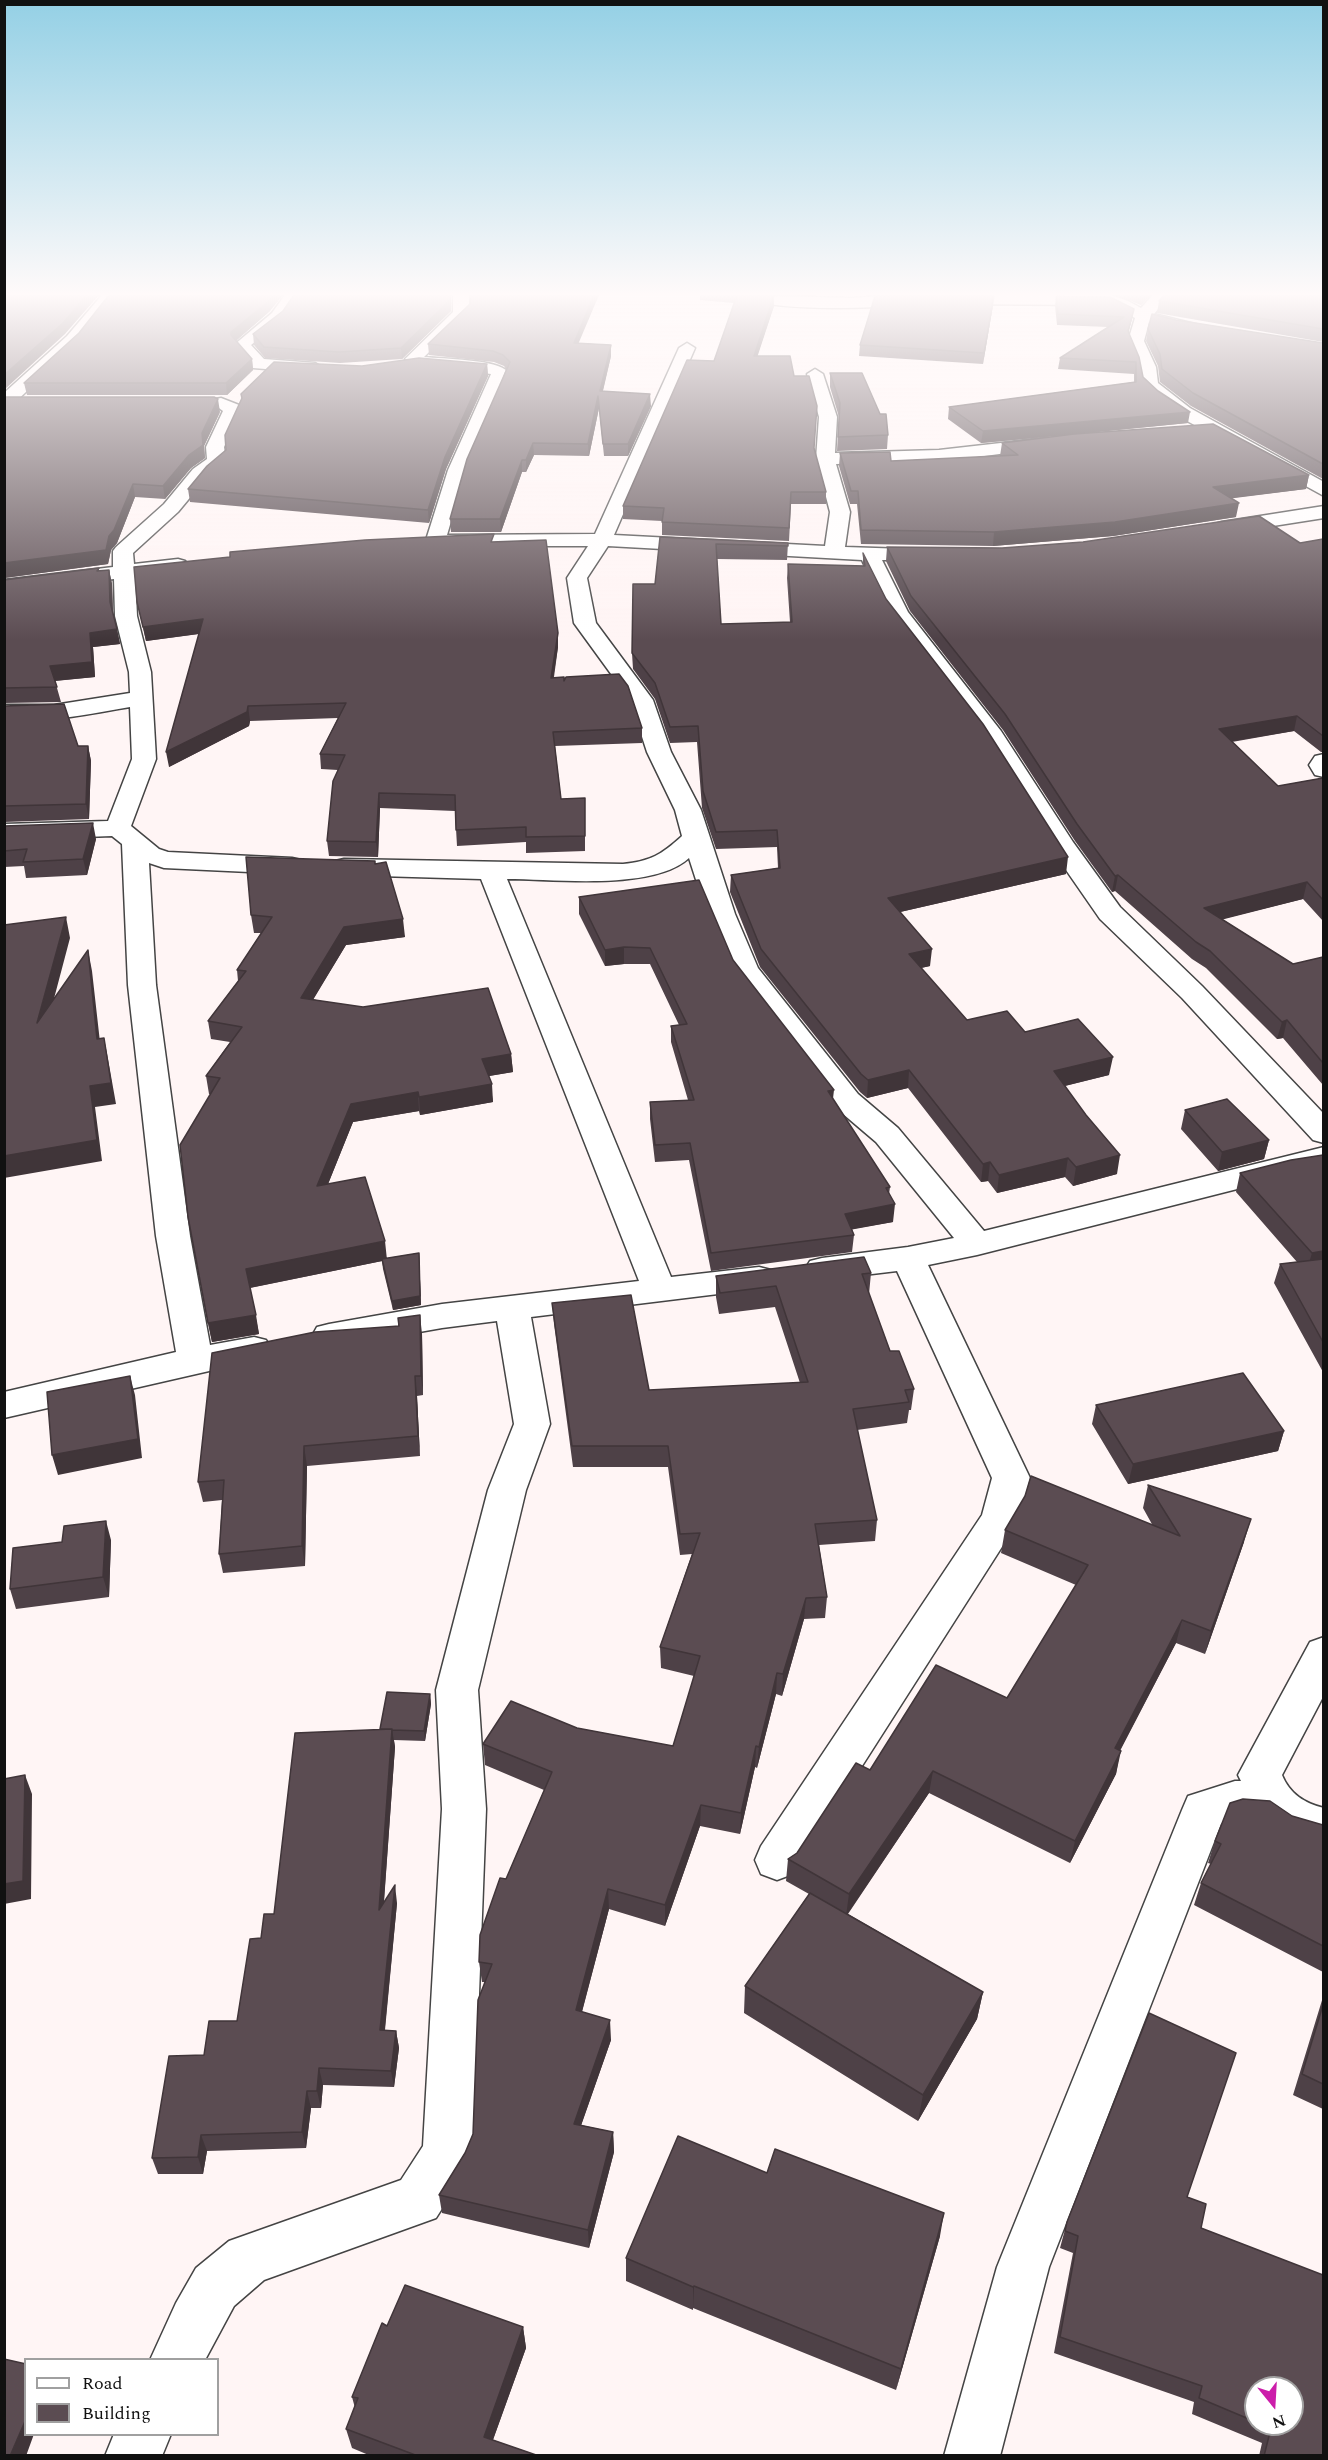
<!DOCTYPE html>
<html>
<head>
<meta charset="utf-8">
<style>
	body { margin:0 }
	#map { position:relative; width:1328px; height:2460px; overflow:hidden; background:#fff5f5; font-family:Spectral,serif }
	canvas { display:block }
	.frame { position:absolute; inset:0; border:6px solid #111; pointer-events:none }
	.legend { position:absolute; left:24px; top:2358px; width:195px; height:78px; box-sizing:border-box; background:#fff; border:2px solid #a0a0a0; margin:0; padding:8px 10px; list-style:none; font-size:18px; color:#111 }
	.legend li { display:flex; align-items:center; gap:12px; height:30px }
	.legend b { width:30px; border:2px solid #a0a0a0 }
	.north { position:absolute; left:1244px; top:2376px; width:60px; height:60px; box-sizing:border-box; background:#fff; border:2px solid #a0a0a0; border-radius:50%; rotate:162deg; font-size:16px; font-weight:700; line-height:24px; text-align:center; color:#111 }
	.north::after { content:''; display:block; margin:auto; width:21px; height:27px; background:#cc1eaa; clip-path:polygon(50% 0,100% 100%,50% 72%,0 100%) }
</style>
</head>
<body>
<div id="map">
<canvas width="1328" height="2460"></canvas>
<div class="frame"></div>
<ul class="legend">
<li><b style="height:8px;background:#fff"></b>Road</li>
<li><b style="height:16px;background:#5b4c52"></b>Building</li>
</ul>
<div class="north">N</div>
</div>
<script>
const context = document.querySelector('canvas').getContext('2d');
context.lineJoin = 'round';
function stroke(path, color, width, dash) { context.strokeStyle = color; context.lineWidth = width; context.lineCap = dash ? 'butt' : 'round'; context.setLineDash(dash || []); context.stroke(path); }
function fillPath(path, color) { context.fillStyle = color; context.fill(path, 'evenodd'); }
const minor = new Path2D(`
	M102,295h16l-39,47 -69,65 -6,1v-15l63,-57z
	M285,295h16l-18,25 -32,25 13,14 51,4 8,5 -2,4 -6,1 -62,-5 -19,-23 38,-32z
	M453,295h16v18l-45,44c18,2 74,2 84,15l-42,98 -19,65 148,-1 84,-186 8,-5 8,5 -81,187 211,11 5,-34 -14,-53 3,-42 -12,-43 8,-5 8,5 14,43 -2,36 104,-3 106,-12 6,1 3,4 -3,4 -6,1 -106,14 -103,2 14,48 -5,35 92,3 3,4 -3,4 -7,2h-48l26,52 93,119 72,111 47,65 82,79 122,128v29l-11,-3 -131,-142 -82,-79 -52,-75 -65,-105 -96,-126 -25,-53 -254,-14 -21,32 9,45 57,77 18,52 30,58 34,104 23,54 100,126 40,34 86,103 340,-84v20l-347,88 -49,10 102,213 -11,40 -5,10 -221,346 -16,6 -16,-6 -6,-14 6,-14 221,-331 10,-37 -95,-207 -75,9 -12,-3 -5,-8 5,-8 12,-3 86,-11 46,-9 -78,-96 -40,-34 -101,-132 -28,-62 -18,-56c-36,33 -133,21 -182,21l164,398 88,-10 12,3 5,8 -5,8 -12,3 -228,28 19,107 -24,66 -48,200 8,119 -13,344 -7,18 -30,47 -172,62 -30,26 -29,54h-55l26,-57 20,-35 33,-27 172,-61 22,-34 19,-337 -6,-119 52,-200 26,-66 -17,-103 -55,7 -113,20 -12,-3 -5,-9 5,-9 12,-3 113,-20 197,-23 -158,-402 -137,-4 -9,-2 -4,-6 4,-6 9,-2 279,5c28,-3 38,-9 59,-28l-7,-26 -28,-58 -17,-52 -56,-77 -7,-45 21,-32h-137c-8,-2 -14,0 -22,-2l-3,-4 22,-70 43,-96c-19,-3 -75,-1 -86,-15l48,-47z
	M733,295l118,3 51,-3h208l18,6 13,7 12,-13h17l-16,19 45,11 2,3 -8,5 -44,-11 -5,19 12,26 2,16 32,25 134,74v14l-146,-80 -21,-15 -16,-17 -1,-17 -12,-26 7,-23 -26,-13 -170,-1c-21,-3 -43,2 -64,3 -45,2 -95,2 -139,-9z
	M221,398l18,7 3,4 -18,38 2,14 -19,16 -29,35 -45,41 1,11 44,-5 7,2 3,4 -3,4 -50,7 2,40 14,56 5,87 -25,67 28,23 9,3 124,6 9,2 4,6 -4,6 -9,2 -128,-6 -15,-5 7,122 34,251 20,109 44,-8 12,3 6,9 -6,9 -262,60v-26l172,-40 -20,-116 -28,-251 -6,-141 -10,-8 -108,4v-16l104,-3 24,-62 -2,-52c-42,7 -83,17 -126,12v-14h50l76,-12 -1,-21 -14,-56 -1,-37 -110,13v-12l109,-13v-16l3,-4 48,-43 29,-35 14,-10 -1,-12 17,-36 -11,-8 3,-4z
	M1324,506v12l-102,16 -7,-2 -3,-4 3,-4 7,-2z
	M1324,754v23l-9,-2 -6,-10 6,-9z
	M1324,1637v58l-42,80c8,19 22,28 42,33v39l-39,-11 -22,-15 -28,-2 -14,5 -172,443 -49,189h-56l53,-189 185,-457 6,-14 47,-15h6l-3,-6 7,-13 65,-120z
	M114,2434h57l-9,22h-57z`);
const wall = new Path2D(`
	M294,295h157v16l-49,48 -62,4 -75,-5 -11,-13 -1,-11 30,-23z
	M700,295h74v11l-17,50 37,20 32,116v12h-35l-2,37 -127,-6v-14l-39,-2v-13l91,-145 20,-58 -34,-3z
	M1116,295h35l-10,10z
	M1323,295v47l-166,-29 2,-12z
	M1056,296l76,23 -4,14 15,44 45,46 -109,11 230,41 -3,14 -75,9 5,19 -123,19 -120,10 -132,-2 -4,-40h-7l-11,-38 1,-13 51,8 109,-5 2,-13 68,-8 -89,8 -33,-24 1,-12 185,-25v-8l-76,-5 2,-11 48,-31 -51,-2 -2,-19z
	M470,304l109,39 32,2v11l-8,35 48,15 -23,50h-24l-5,-48 -10,48 -55,-1 -8,17h-4l-21,60h-50l-1,-13 56,-150 -2,-3 -10,-4 -65,-7 -1,-11z
	M993,305l-10,59 -124,-8 1,-11z
	M270,311l-34,30 16,18 1,11 -26,25h-200l-3,-12z
	M1176,320l147,23v136l-132,-73 -31,-24 -2,-16 -12,-25 2,-12z
	M487,364l1,12 -42,93 -17,54 -239,-21 -2,-13 38,-39 16,-50 -1,-6 121,-28z
	M830,373l58,62 -1,14 -50,2 2,-34 -9,-30z
	M220,412l-16,34 1,12 -14,10 -26,31 -30,-2 -18,46 -6,7 -3,14 -104,14z
	M660,537l128,6 -1,17 -70,-1 4,65 69,-2 -3,-44 1,-14 75,2v-13l23,46 180,275 -166,38 30,54 -9,2 46,52 58,12 84,43 -44,11 52,88 -44,12 -8,-9 -68,16 -9,-12 -7,1 -73,-94 -41,10 -7,-6 -100,-125 -30,-75 1,-17 47,-7 -1,-21 -61,2 -14,-41 -5,-66 -27,1 -15,-44 -22,-30 -1,-16 23,-69z
	M1323,539v213h-2l-27,-21 -62,11 46,44 45,-8v143l-20,-22 -81,20 71,45 30,-7v128l-40,-47 -6,1 -71,-71 -14,-9 -77,-68 -3,1 -37,-51 -72,-111 -93,-119 -24,-50 1,-14 115,1 298,-5z
	M495,542l63,91v14l-4,30 10,4 78,47v15l-87,3 6,53 24,-1v53l-59,2v-11l-69,4 -2,-35 -75,-3 -2,49 -49,-1 -2,-15 11,-71 -17,-1 -1,-15 18,-36 -88,3 -1,5 -80,41 30,-133 -53,7 -9,-39z
	M99,568v3l10,-1 3,14 1,29 7,31 -27,3 2,30 -40,4 6,21 -57,1v-123z
	M4,706l74,40h10l3,15 -2,58 -85,3z
	M4,826l92,13 -9,36 -61,3 -2,-12 -20,1z
	M375,864l30,73 -59,8 -33,54 198,55 2,18 -24,4 4,26 -73,13 -1,-4 -66,11 -25,62 59,74 32,-5 2,52 -28,5 -10,-41 -1,-8 -132,27 9,46 -47,8 -4,-19 2,-229h-1l-3,-18 24,-34 -19,-3 -3,-18 30,-40 -1,-11 24,-37h-7l-3,-18z
	M579,897l154,63 100,139 57,88 -1,7 4,28 -41,7 2,6 -2,17 -141,19 -22,-111 -34,2 -5,-43v-17l38,-2 -17,-58v-16l8,-1 -29,-61h-26l-19,2 -26,-52z
	M1185,1110l84,30 -5,19 -46,12 -37,-42z
	M1323,1155v217l-49,-89 6,-19 17,-2 -61,-70 4,-19z
	M871,1273l-2,21 21,57 24,38 -3,21h-2l-2,13 -50,7 20,90 -2,21 -56,4 8,52 -2,21 -21,1 -22,77 -6,-2 -19,74 -2,-1 -15,67 -40,-8 -35,100 -56,-17 -27,103 29,28 -30,85 32,7 1,20 -25,96 -147,-35 -3,-18 26,-42 8,-19 12,-152h-3l-3,-20 27,-83 38,-89 -59,-25 -2,-21 94,-16 96,18 21,-70 -33,-8 -1,-21 32,-93 -12,1 -12,-88h-95l-19,-143 -2,-21 97,87 151,-7 -25,-76 -56,7 -3,-17v-21z
	M398,1318l24,16 1,61 -6,1 3,60 -113,10 -2,100 -82,7 -4,-19 3,-54 -19,2 -5,-20 200,-156z
	M1096,1405l188,26 -6,20 -150,33 -36,-60z
	M1148,1485l96,57 -39,112 -29,-11 -56,108 -4,23 -46,89 -141,-70 -81,121 135,78 -6,27 -59,102 -174,-108 1,-27 64,-92 -23,-13 2,-22 9,-6 73,-83 137,-72 69,-113 -75,-32 4,-23 148,-4 -10,-18z
	M111,1540l-2,57 -93,12 -6,-20z
	M430,1694l1,10 -6,37 -31,-1 1,7 -11,155 13,1 -12,127 11,1 3,17 -5,39 -71,-2 -2,23h-10l-5,40 -99,3 -4,23h-45l-6,-16 52,-103 33,-34 24,-83 13,-24 106,-185z
	M1292,1816l31,9v147l-129,-67 7,-22 10,-19 -3,-1 7,-22z
	M1323,1997v112l-30,-14z
	M767,2173l173,63 -44,154 -203,-82v2l-67,-29v-23z
	M1187,2197l14,31 122,228h-64l3,-13 -70,-29 2,-12 -140,-49 19,-100 -13,-5 7,-26zM1256,2388l36,36h-36z
	M387,2326l136,1 3,21 -33,92 46,16h-168l-19,-8 -6,-19 9,-21 -3,-11z`);
const shadedWall = new Path2D(`
	M87,295h12l-34,39 -61,56v-15z
	M273,295h10l-13,16 -37,32 -2,-11z
	M450,295h1v16l-49,48 -1,-11z
	M594,295h5l-25,59v-11z
	M774,295v11l-20,61v-11z
	M994,295l-1,10 -10,59 1,-11z
	M1142,295h9l-10,10z
	M1134,309l-2,10 -6,23 2,-11z
	M611,345v11l-11,46v-11z
	M252,359l1,11 -26,25 -1,-12z
	M487,364l1,12 -42,93 -17,54 -1,-13 17,-53z
	M650,394l1,12 -23,50v-12z
	M598,396l1,12 -10,48 -1,-12z
	M218,399l2,13 -16,34 1,12 -14,10 -26,31 -2,-13 39,-53z
	M1190,412l-2,11 -207,20 2,-12z
	M533,443l1,12 -8,17v-12z
	M522,460v12l-21,60 -1,-13z
	M1309,475l-3,14 -95,12 2,-14z
	M133,484l2,13 -18,46 -6,7 -3,14 -104,14v-15l105,-27z
	M1239,503l-3,14 -123,19 -120,10 1,-14z
	M109,570l3,14 1,33 -3,-15z
	M203,619l2,14 -59,8 -3,-14z
	M117,629l3,15 -27,3 2,30 -42,4 -3,-15 40,-33z
	M558,633v14l-7,45v-14z
	M248,706l2,15 -1,5 -80,41 -3,-15z
	M1297,716l-3,15 -79,13 4,-15z
	M88,746l3,15 -2,58 -3,-15z
	M379,793l1,15 -2,49 -2,-15z
	M93,823l3,16 -9,36 -4,-16z
	M1068,857l-2,17 -179,41 1,-17z
	M1118,875l-3,16 -3,1 3,-16z
	M1307,882l-4,17 -102,26 3,-17z
	M66,917l4,21 -28,106 -5,-21z
	M403,919l2,18 -59,8 -42,70 -3,-17 43,-71z
	M624,947v17l-19,2v-16z
	M932,949l-2,17 -23,5 2,-17z
	M88,950l4,21 10,89 -5,-21z
	M1287,1020l-4,18 -6,1 5,-17z
	M104,1038l4,21 8,45 -21,3 7,54 -98,17v-22l86,-70z
	M511,1054l2,18 -30,5 -1,-18z
	M1113,1057l-4,18 -57,14 2,-18z
	M909,1070l-1,18 -41,10 1,-18z
	M492,1084l1,18 -73,13 -1,-18z
	M834,1090l-2,17 -4,-16z
	M418,1092l1,19 -66,11 -33,82 -3,-18 34,-82z
	M1269,1140l-5,19 -46,12 4,-19z
	M1120,1155l-3,19 -44,12 3,-19z
	M1068,1158l-3,19 -68,16 2,-18z
	M990,1162l-2,19 -7,1 2,-18z
	M895,1204l-2,18 -49,9 1,-17z
	M385,1241l2,19 -138,28 -3,-19z
	M1323,1251v19l-17,3 6,-20z
	M419,1253l2,52 -28,5 -1,-9z
	M256,1315l3,19 -47,8 -4,-19z
	M420,1315l2,19 1,61 -2,-19z
	M130,1376l5,19 7,63 -84,17 -6,-20z
	M415,1376l2,20 3,60 -2,-20z
	M1284,1431l-6,20 -150,33 5,-20z
	M304,1446l3,20 -2,100 -3,-20z
	M1251,1519l-7,23 -39,112 6,-23z
	M106,1521l5,19 -2,57 -6,-20z
	M806,1598l-2,21 -22,77 1,-22z
	M1182,1620l-6,23 -67,128 6,-23z
	M777,1673l-1,21 -19,74 2,-21z
	M430,1694l1,10 -6,37 -1,-10z
	M392,1729l3,18 -13,180 -3,-17z
	M756,1746l-1,21 -15,67 1,-21z
	M1121,1751l-5,23 -46,89 5,-22z
	M933,1771l-4,22 -83,123 3,-22z
	M25,1775l7,19 -1,105 -27,5v-20z
	M701,1805l-1,21 -35,100v-21z
	M395,1885l2,18 -14,144 -3,-17z
	M608,1889l1,20 -32,121 -1,-20z
	M983,1992l-6,27 -59,102 5,-26z
	M610,2020l1,20 -36,103 -1,-19z
	M396,2031l3,17 -5,39 -3,-16z
	M319,2068l4,17 -2,23 -4,-17z
	M307,2091l4,17 -5,40 -4,-16z
	M613,2132l1,20 -25,96 -1,-18z
	M201,2135l6,16 -4,23 -5,-17z
	M944,2213l-4,23 -44,154 5,-21z
	M694,2286l-1,22v2v-23z
	M523,2327l3,21 -39,108 -3,-19z
	M26,2419v15h8l-8,22h-16z`);
const building = new Path2D(`
	M4,295h83l-24,28 -59,52z
	M109,295h164l-4,6 -38,31v3l21,24 -26,24h-202l55,-50z
	M294,295h156v5l-49,48 -62,4 -75,-5 -11,-13 30,-23z
	M470,295h124l-20,48 37,2 -11,46 50,3 -22,50h-25l-5,-48 -10,48 -55,-1 -7,17h-4l-22,59h-50l17,-60 43,-97 -7,-7 -10,-4 -65,-7 42,-40z
	M737,295h37l-20,61h36l4,20h15l8,30 -3,42 12,44h-35l-2,36 -127,-6 2,-14 -41,-2 64,-146 27,1z
	M900,295h94l-10,58 -124,-8 15,-49z
	M1164,295h159v34l-164,-28z
	M1056,296l54,1 24,12 -6,22 11,26 4,20 15,14 32,21 -207,19 -34,-24 187,-25v-20l-76,-4 64,-41 -66,-3z
	M1152,314l24,6 147,23v121l-130,-71 -31,-24 -2,-15 -12,-25z
	M419,358l68,6 -42,93 -17,53 -240,-21 19,-23 19,-16 -1,-15 17,-37 -1,-4 33,-32 88,4z
	M830,373h32l18,41h6l2,21 -50,2 2,-34z
	M4,397h210l4,2 -16,34 1,12 -14,10 -26,31 -30,-2 -19,46 -5,6 -3,14 -102,13z
	M1213,424l96,51 -96,12 26,16 -124,19 -121,10 -133,-2 -3,-39h-7l-11,-38 50,-1 1,9 127,-6 -16,-12 72,-9z
	M1259,516l41,27 23,-4v197l-26,-20 -78,13 59,57 45,-8v122l-16,-18 -103,26 89,56 30,-7v106l-36,-43 -5,2 -72,-71 -14,-9 -78,-67 -3,1 -38,-52 -72,-110 -94,-118 -24,-49 115,1 81,-6z
	M494,534l-3,8 55,-2 12,93 -7,45 13,-1v4l2,-4 53,-3 9,12 14,42 -89,4 8,67 24,-1v38l-59,1v-10l-70,3 -1,-35 -76,-2 -3,49 -49,-1 6,-60 12,-26 -25,-1 26,-51 -98,3 -1,6 -81,40 37,-133 -60,8 -6,-25 -3,-35 96,-10v-5l135,-12z
	M660,537l128,6v3l-72,-2 5,80 71,-2 -4,-58 77,2 -2,-13 23,46 97,125 85,133 -180,41 44,51 -23,5 58,66 40,-9 18,21 53,-13 35,38 -59,14 32,44 34,40 -44,12 -8,-9 -69,17 -9,-13 -7,2 -74,-94 -41,10 -7,-6 -100,-125 -30,-74 49,-7 -3,-38 -61,2 -13,-41 -5,-65 -28,1 -15,-44 -23,-30 1,-69h22z
	M99,568l-2,3 12,-1 1,32 7,27 -27,4 2,29 -42,4 7,21 -53,1v-108z
	M64,704l14,42h10l-2,58 -82,2v-100z
	M93,823l-10,36 -60,3 4,-13 -23,2v-25z
	M246,857l129,4v3l11,-2 17,57 -59,8 -43,71 62,9 125,-19 23,66 -29,5 10,25 -73,13 -1,-5 -67,12 -34,82 48,-9 20,64 -139,28 10,46 -48,8 -20,-106 -8,-72 40,-67 -14,-2 36,-49 -34,-6 38,-50 -9,-1 35,-53 -21,-2z
	M699,880l34,80 101,130 -6,1 62,96 -4,1 9,16 -50,10 9,21 -143,18 -21,-110 -35,2 -5,-43 44,-2 -23,-74 16,-2 -37,-76 -26,-1 -19,3 -26,-53z
	M66,917l-29,106 51,-73 9,89 7,-1 7,45 -21,3 7,54 -93,16v-231z
	M1227,1099l42,41 -47,12 -37,-42z
	M1323,1155v96l-11,2 -72,-80 51,-13z
	M419,1253l1,43 -28,5 -10,-42z
	M864,1257l7,16 -9,1 28,77h9l15,38 -9,1 4,12 -56,7 24,111 -62,4 12,73 -21,1 -23,76 -6,-1 -18,74 -3,-1 -15,67 -40,-8 -36,100 -57,-16 -32,121 34,10 -36,104 39,8 -25,98 -149,-35 26,-42 8,-19 5,-134 14,-36 -13,-2 1,-27 20,-57 6,1 46,-107 -69,-28 28,-43 66,27 96,18 27,-90 -40,-9 40,-114 -20,1 -12,-88h-96l-20,-143 79,-8 18,95 159,-8 -32,-96 -56,7 -4,-17z
	M1323,1259v83l-43,-78z
	M420,1315l1,61h-6l3,60 -114,10 -2,100 -83,8 5,-74 -26,2 14,-129 103,-21 84,-6 -1,-8z
	M1243,1373l41,58 -151,33 -37,-59z
	M130,1376l8,63 -86,16 -5,-63z
	M1031,1476l149,60 -32,-51 103,34 -40,112 -29,-11 -67,128 6,3 -46,90 -142,-70 -84,123 -61,-35 9,-6 59,-90 14,7 66,-105 71,33 81,-133 -83,-35 20,-34z
	M106,1521l-3,56 -93,12 3,-41 49,-6 2,-16z
	M387,1692l43,2 -6,37 -32,-1v-1h-12z
	M392,1729l-13,181 16,-25 -15,145 16,1 -5,40 -72,-3 -2,23h-10l-5,41 -101,3 -3,22 -46,1 17,-102 35,-1 5,-34h28l13,-82 11,-1 3,-24h10l21,-181z
	M25,1775l-2,106 -19,3v-105z
	M1243,1799l27,2 22,15 31,9v121l-122,-63 20,-39 -6,-3 15,-38z
	M810,1893l173,99 -60,103 -178,-109z
	M1323,2005v79l-21,-10z
	M1149,2013l87,40 -49,144 19,7 -5,24 122,47v181h-59l7,-28 -9,-4h30v-36h-36v34l-57,-24 3,-12 -142,-49 18,-101 -13,-5 2,-9z
	M678,2136l89,37 8,-24 169,64 -43,156 -207,-83 -1,1 -67,-29z
	M405,2285l118,42 -39,110 55,19h-121l-72,-27 12,-31 -6,-1 30,-74 5,3z
	M4,2359l22,5v55l-16,37h-6z`);
stroke(minor, '#444', 3);
fillPath(minor, '#fff');
fillPath(wall, '#4e4147');
fillPath(shadedWall, '#403539');
fillPath(building, '#5b4c52');
stroke(building, '#403539', 1.5);
const sky = context.createLinearGradient(0, 0, 0, 640);
sky.addColorStop(0, '#94d0e5');
sky.addColorStop(0.46, '#fffafa');
sky.addColorStop(1, '#fffafa00');
context.fillStyle = sky;
context.fillRect(0, 0, 1328, 640);
</script>
</body>
</html>
